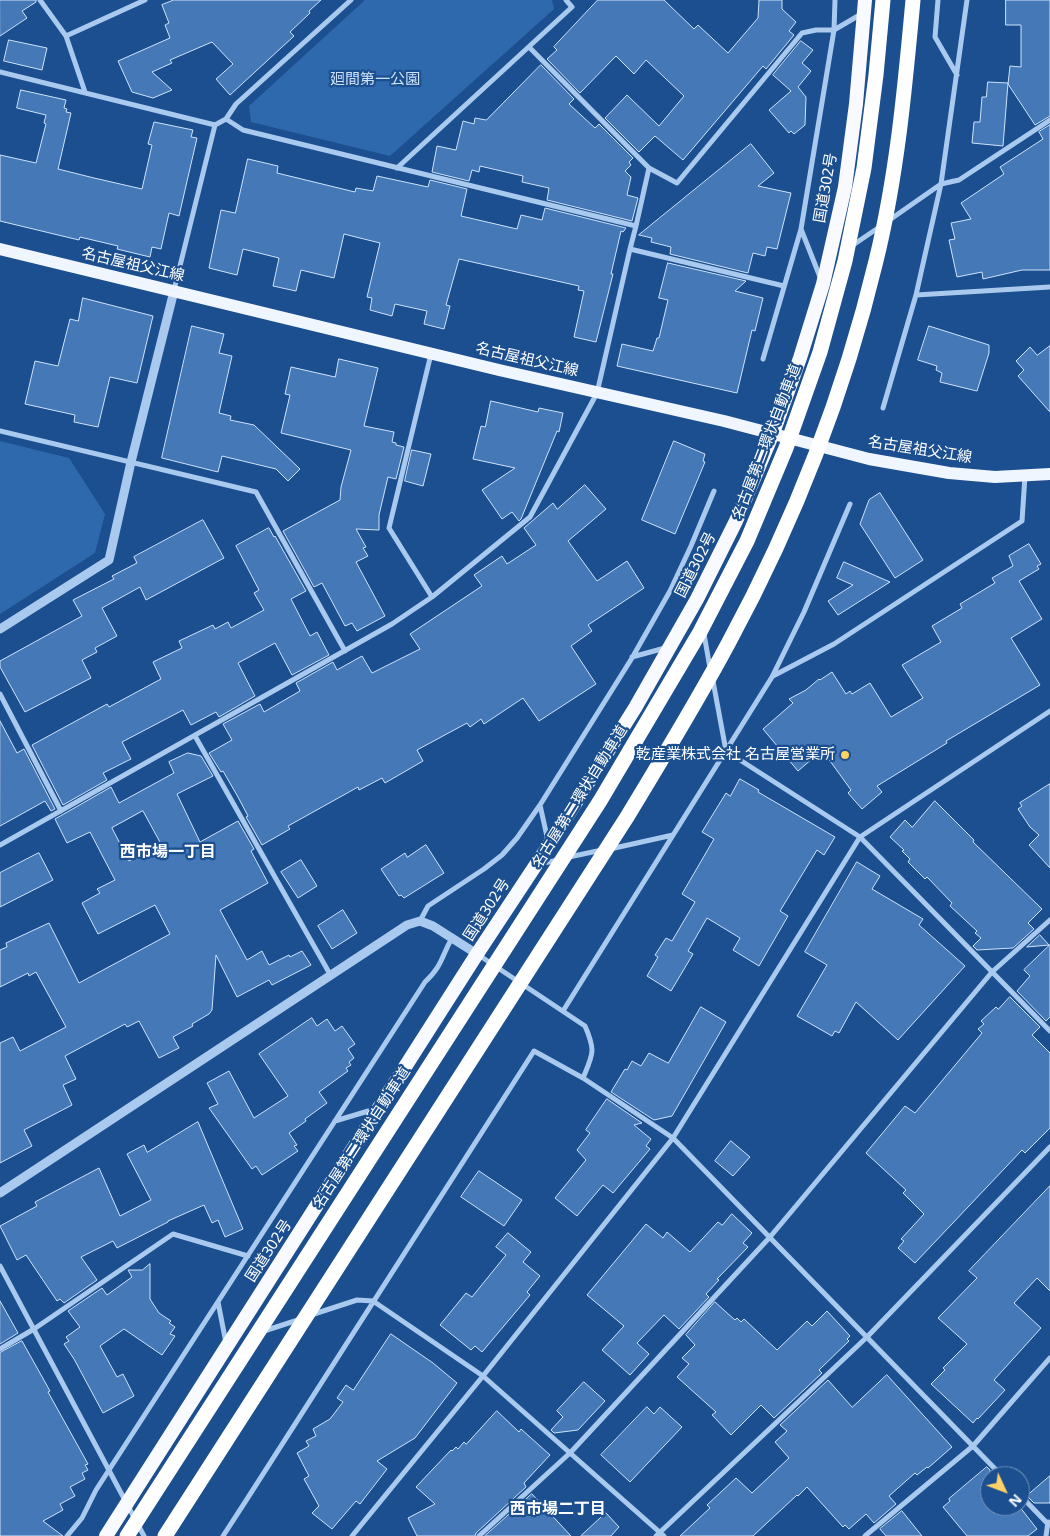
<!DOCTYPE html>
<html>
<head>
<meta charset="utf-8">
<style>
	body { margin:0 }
	#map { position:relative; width:1050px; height:1536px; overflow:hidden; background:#1b4f8f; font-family:"Noto Sans",sans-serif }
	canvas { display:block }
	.north { position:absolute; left:980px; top:1466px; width:50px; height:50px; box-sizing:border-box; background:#1b4f8f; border:1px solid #7695bc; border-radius:50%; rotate:133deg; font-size:14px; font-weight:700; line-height:20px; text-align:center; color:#fff }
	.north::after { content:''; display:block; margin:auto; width:18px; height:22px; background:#ffd166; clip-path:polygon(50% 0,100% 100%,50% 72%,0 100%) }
</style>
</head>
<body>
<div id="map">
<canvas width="1050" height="1536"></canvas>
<div class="north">N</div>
</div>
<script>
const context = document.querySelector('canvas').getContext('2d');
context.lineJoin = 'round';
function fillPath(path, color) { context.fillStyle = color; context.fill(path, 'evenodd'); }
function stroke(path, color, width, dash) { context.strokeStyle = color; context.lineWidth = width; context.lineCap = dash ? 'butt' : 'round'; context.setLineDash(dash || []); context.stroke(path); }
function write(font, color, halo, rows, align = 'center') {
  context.font = font + ' "Noto Sans","Noto Sans JP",sans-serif'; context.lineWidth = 4.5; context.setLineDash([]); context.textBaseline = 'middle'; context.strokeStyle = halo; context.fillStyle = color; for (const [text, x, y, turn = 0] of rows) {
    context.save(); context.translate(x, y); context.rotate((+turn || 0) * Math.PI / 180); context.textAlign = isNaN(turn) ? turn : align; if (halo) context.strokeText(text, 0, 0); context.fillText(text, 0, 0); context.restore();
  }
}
const green = new Path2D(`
	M365,0h187l2,9 -164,147 -139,-34 -2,-16z
	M0,441l69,17 36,56 -10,39 -95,61z`);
const building = new Path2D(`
	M0,0h36v2l-14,9 5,7 -27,18z
	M174,0h147l-12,11 1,2 -20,19 4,4 -64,59 -14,-16 17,-15 -21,-22 -42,18 2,3 -20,9 20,18 -19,8 -21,-6 -14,-31 52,-23 -5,-13 4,-2 -7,-18z
	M598,0h66l30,29 4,-4 30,28 30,-35 1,-18h23v9l14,13 -7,9 5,4 -28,34 -3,-3 -80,94 -28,-24 -16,16 -34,-34 22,-23 32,31 25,-30 -38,-36 -12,14 -18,-18 -36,37 -33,-34 10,-9 -3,-3z
	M1006,0h44v116l-15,9 -27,-41 2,-18 11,1v-42h-15z
	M9,40l38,8 -5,22 -38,-9z
	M801,41l12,9 -11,13 9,8 -13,16 8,10 -1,28 -11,9 -3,-3 -2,2 -20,-23 22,-19 -18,-16z
	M541,65l33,34 -5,5 26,24 4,-4 34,34 -4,4 2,3 -6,6 6,6 -4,18 11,3 -6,23 -85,-21 2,-12 -27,-6 1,-6 -43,-10 -1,6 -7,-2 -3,11 -37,-9 5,-26 19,4 7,-29 11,3 1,-6 11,2z
	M988,82l20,1 -5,63 -31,-3 2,-21h6l2,-25h4z
	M21,90l45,10 -2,8 3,1 -1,3 5,1 -13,56 36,9 48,11 10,-44 -4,-1 6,-22 39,8 -2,7 6,1 -18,78 -10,-3 -8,36 -9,-2 -2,10 -33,-8 1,-3 -38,-9 -1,3 -79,-19v-66l36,8 10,-39 -2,-1 2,-8 -29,-7z
	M1050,125v145h-28l-39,9 -1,-7 -25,5 -8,-37 6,-1 -4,-16 20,-4 -10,-16 43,-29 -4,-7 43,-28 -4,-7z
	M751,144l23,29 -16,13 33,7 -14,56 -10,-2 -2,9 -12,-3 -5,20 -78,-19 1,-7 -20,-5 1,-4 -13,-3z
	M248,159l30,7 -1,7 78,19 1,-4 17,3 4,-15 51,11 2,-7 37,9 -6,27 56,13 4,-14 21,5 3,-12 81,20 -3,4 -2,-1 -10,43h2l-17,68 -22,-5 10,-46 -6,-1 1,-4 -120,-27 -13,46 4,1 -6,23 -20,-5 3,-13 -32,-7 -3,12 -22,-6 2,-12 -5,-1 13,-54 -36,-9 -10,44 -33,-8 -5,21 -23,-5 6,-28 -36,-9 -6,26 -28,-7 12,-58 14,3z
	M668,263l78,18 -11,10 28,7 -8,33 -3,-1 -15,63 -120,-27 5,-22 31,7 4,-13h2l9,-38 -9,-2z
	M83,298l70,18 -16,67 -27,-6 -12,50 -24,-5 1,-7 -50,-11 10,-43 23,5 12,-47 8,2z
	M192,326l32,8 -5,19 13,3 -13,57 12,3 -1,4 24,5 46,44 -12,12 -12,-12 -54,-13 -4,16 -56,-14z
	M929,326l60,19v8l-12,38 -37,-9 2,-9 -6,-3 1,-4 -19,-6z
	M1050,346v66l-32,-36 6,-6 -8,-9 14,-14 7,8z
	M339,359l39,9 -14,58 30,6 -2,10 4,1v2l8,2 -8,32 -8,-2 -9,38v15l-23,-1 10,18 -3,1 5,8 -12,6 29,54 -28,15 -5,-8 -7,3 -23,-43 -8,4 -31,-56 57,-31 1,-13 10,-37 -70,-17 9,-38 -5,-1 6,-27 44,10z
	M491,401l47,11 1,-4 24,5 -4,19 -2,-1 -36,88 -2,2 -7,-9 -10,7 -20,-29 33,-22 -42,-9 8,-33 4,1z
	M674,441l31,13 -2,7 2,1 -30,72 -33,-14z
	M412,450l19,4 -8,32 -18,-5z
	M585,485l21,24 -38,32 29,40 30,-20 17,27 -56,37 4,6 -21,15 25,38 -57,37 -16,-23 -39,26 -3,-5 -11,8 -3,-4 -50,27 6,11 -38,22 -3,-5 -23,12 -1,-3 -70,39 2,3 -28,16 -16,-28 2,-1 -10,-19 -15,-26 -2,1 -12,-19 23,-13 -9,-16 37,-20 4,8 36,-21 -4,-8 37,-21 4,8 25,-14 10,17 48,-24 -10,-15 72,-48 -8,-11 28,-19 5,8 29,-19 -12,-17 29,-25 4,6z
	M880,493l43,67 -28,18 -35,-54 9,-24z
	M203,520l21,38 -78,42 -6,-13 -38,21 15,28 -22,12 2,4 -15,8 9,18 -66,34 -25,-45v-6l82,-45 -9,-16 41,-21 -2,-3 25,-13 -3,-6z
	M269,528l5,9 1,-1 31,55 -15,8 19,37 7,-4 12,23 -37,20 -17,-32 -37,20 17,33 -36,21 -3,-5 -25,13 -8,-15 -61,32 9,17 -28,14 4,7 -44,25 -31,-60 75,-41 2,3 52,-28 -8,-17 29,-14 -3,-7 34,-16 2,4 13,-7 3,6 33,-18 -10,-17 5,-3 -23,-44z
	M1029,544l12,20 -4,2 2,3 -20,12 23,38 -31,19 29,47 -94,56 1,2 -70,43 5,6 -20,17 -14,-16 3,-3 -26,-36 -2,1 -3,-3 -22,19 -35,-42 30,-26 -4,-4 17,-9 13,-11 1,1 12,-8 14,22 4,-3 2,3 18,-11 21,34 32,-19 -21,-33 39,-23 -9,-16 30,-18 -2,-4 35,-21 -3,-5 21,-12 -4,-10z
	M844,562l46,20 -52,33 -10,-14 25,-16 -16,-7z
	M0,721l17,32 7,-4 31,60 -4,2 -6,-10 -45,25z
	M188,753l13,3 12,20 -36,18 23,48 38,-21 16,28 -3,2 17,32 -48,27 27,50 15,-9 7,14 20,-10 1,2 12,-6 9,14 -39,20 -3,-5 -32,17 -21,-42 -4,55 -3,4 -17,10 1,2 -20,11 6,11 -20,10 -20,-37 -12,6 -2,-3 -60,32 11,23 -13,6 9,20 -48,25 8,16 -32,17v-120l13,-6 7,14 46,-24 -30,-55 -7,4 -1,-3 -28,14v-37l7,-3 -1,-4 43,-20 30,60 91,-49 -15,-29 -57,29 -16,-31 18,-10 -3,-4 18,-9 -25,-48 -23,11 -12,-24 56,-32 8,16 55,-30 -5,-11zM143,811l18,33 -32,17 -17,-33z
	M740,779l19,11 -1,2 77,45 -11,18 -7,-5 -37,61 8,5 -29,50 -26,-16 7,-12 -33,-20 -19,33 5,3 -22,37 -24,-15 11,-19 -3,-2 11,-17 6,3 23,-39 -13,-8 32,-55 -12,-7 24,-39 4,3z
	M1050,784v84l-21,-23 10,-10 -9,-8 -12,-18 4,-3 -2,-3z
	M935,801l39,39 -1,2 69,67 -14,14 6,6 -21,19 -36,2 -4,-4 8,-8 -6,-5 2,-2 -27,-25 2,-3 -25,-26 -2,2 -17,-17 2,-3 -8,-8 2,-1 -14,-13 15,-17 7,7z
	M426,845l18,28 -40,25 -3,-3 -2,1 -18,-27 24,-16 2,4z
	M39,853l14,27 -53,27v-34z
	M301,860l16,26 -19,12 -17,-26z
	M857,862l23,14 -8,13 51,30 -4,6 46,41 -67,74 -42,-38 -17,31 -4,-2 -3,5 -35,-20 30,-51 -22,-13z
	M343,910l14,23 -25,16 -14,-23z
	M1040,935l9,10 -22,2z
	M1050,945v72l-4,4 -29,-30 13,-15 -6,-6z
	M1010,997l30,30 -8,8 18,18v75l-25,25 -3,-3 -107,113 -17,-15 6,-7 -3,-2 23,-25 -21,-21 3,-3 -40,-37 39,-47 10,7 67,-80 -4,-4 6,-5 -3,-3 15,-14 2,2z
	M701,1007l25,15 -54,94 -18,4 -43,-28 14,-23 2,1 5,-9 9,5 8,-13 19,10z
	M312,1018l5,8 10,-7 8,12 7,-5 13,18 -7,5 6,9 -5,4 2,3 -5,3 2,3 -29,21 8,11 -22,16 1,2 -17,12 8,12 -3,1 4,5 -36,24 -6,-9 -4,3 -43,-61 9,-4 -11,-21 22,-12 25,47 34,-22 -29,-42z
	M607,1099l35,24 -8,2 17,14 -5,7 4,3 -37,44 -10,-8 -26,31 -22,-18 31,-38 -9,-10 13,-17 -4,-3z
	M198,1122l45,107 -18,8 -7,-17 -6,3 -8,-18 -36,16v1l-51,26 -4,-7 -32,16 16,23 -33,23 -4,-4 -3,2 -31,-46 -9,5 -17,-34 37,-20 -2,-4 64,-34 21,48 31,-16 -24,-46 17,-9 3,7z
	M731,1141l19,16 -17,19 -18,-15z
	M479,1171l43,29 -18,26 -43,-29z
	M1050,1186v105l-13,-13 -23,25 27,25 -47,52 11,10 -27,29 -1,-1 -4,5 -42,-39 14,-14 -2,-2 24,-24 -29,-26 39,-40 -8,-7z
	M732,1214l20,19 -9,10 5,4 -31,32 2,1 -13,14 3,3 -30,32 -15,-14 -27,28 12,11 -19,21 -28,-25 22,-24 -37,-31 59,-71 17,14 4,-6 23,20 28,-30 4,3z
	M508,1233l23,19 -8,10 17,14 -13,16 3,3 -48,57 -7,-6 -4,4 -31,-25 26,-32 6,4 34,-42 -10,-8z
	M150,1264v35l9,14 12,8 -2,2 6,4 -5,7 5,2 -13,19 -38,-26 -24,17 17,31 6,-3 11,22 -31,17 -29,-54 -10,-15 5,-3 -3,-4 14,-10 -12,-16 34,-23 5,7 25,-18 -4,-7h14z
	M0,1301l18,32 -18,11z
	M715,1302l20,18 2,-2 4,4 3,-3 33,31 30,-29 5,5 15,-15 23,25 -3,3 2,2 -30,29 3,3 -48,45 -13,-13 -30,30 -19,-20 4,-3 -39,-35 12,-13 -7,-6 13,-13 -9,-10z
	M391,1334l42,29 24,20 -42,55 -38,23 10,8 -27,35 -4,-3 -24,28 -20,-16 7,-7 -15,-27 5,-3 -12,-23 12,-7 -3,-5 10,-5 -3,-7 17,-10 13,-17 -6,-4 9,-13 7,5z
	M22,1341l28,50 -2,1 40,72 -3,1 3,5 -6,3 3,6 -15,8 5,9 -15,8 3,6 -20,11 20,15h-63v-183z
	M887,1375l65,72 -24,21 -1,-1 -10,8 -2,-2 -26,23 7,8 -22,19 -8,-9 -17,15 -4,-4 -2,2 -36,-40 -9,9 -1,-1 -44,41h-73l30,-28 -3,-3 29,-27 16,15 37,-35 -14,-16 12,-11 -7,-6 48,-45 24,27z
	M584,1382l21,19 -27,29 -24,3 -3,-3 12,-13 -6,-6z
	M647,1407l7,7 6,-7 22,20 -52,55 -29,-27z
	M497,1411l22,21 2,-3 29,26 -26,28 2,4 -50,46 -1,3h-58l-9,-18 27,-14 -19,-17 35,-37 1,1 4,-4 2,2 6,-7 2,2z
	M987,1467l3,3v36h29l18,23 -9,7h-61l-24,-29 7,-6 -1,-2z
	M1050,1476v27h-16l-7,-7z
	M532,1494l39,42h-86z
	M902,1511l20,25h-36l-6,-7z
	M606,1513l13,14 -8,9h-30z`);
const minor = new Path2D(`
	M40,0l26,36 19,56
	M938,0l-3,37 22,38
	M66,36l79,-36
	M529,47l120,121 28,15 125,-150 14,-3h18l29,-17
	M0,72l215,53
	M226,119l17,11 393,96 -6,23 154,37
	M397,168l175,-161 -6,-7
	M888,221l53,-37 18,-4 91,-60
	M636,226l13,-58
	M801,229l19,48
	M853,245l28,-19
	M174,290l41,-165 11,-6 10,-15 115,-104
	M916,295l134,-8
	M431,354l-42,174 43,69
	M763,359l38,-130 33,-199 1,-30
	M883,408l33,-113 25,-111 26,-184
	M0,431l256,61 89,159
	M704,634l6,34
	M632,657l33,-9
	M773,676l61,-32 188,-123 3,-45
	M713,681l13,70 134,86 190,194
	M0,694l61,117
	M195,736l136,240
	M540,805l8,36
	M0,845l392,-221 40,-27 98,-80 67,-124 33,-144
	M610,849l63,-14
	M569,857l33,-7
	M539,864l19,-4
	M420,921l8,-15 56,-37 18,-14 15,-17 23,-33 92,-147 38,-67 21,-45 23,-55
	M477,954l108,72c11,25 8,28 -2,52l90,60 329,338
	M563,1011l209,-334 32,-65 46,-108
	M335,1121l40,-12
	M0,1266l144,270
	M218,1302l8,41
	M311,1315l46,-15 16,1 110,75 181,160
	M264,1331l37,-12
	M0,1349l34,-20 139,-95 75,22
	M1020,1495l27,28
	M67,1536l15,-18 14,-28 329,-508c18,-17 16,-25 27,-44
	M223,1536c105,-161 207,-324 311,-485l49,27
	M352,1536l131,-160 190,-238 187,-301 190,-126
	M479,1536l92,-84 199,-215 222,-265 58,-52
	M656,1536l211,-199 183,-190
	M865,1536l108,-90 77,-88
	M1046,1536l2,-14`);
const tertiary = new Path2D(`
	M0,629l109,-69 22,-98 43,-171
	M0,1193l407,-268 13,-4 13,5 44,28`);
const primary = new Path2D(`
	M0,249l499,121 225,51 145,38 80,14 46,4 55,-3`);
const trunk = new Path2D(`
	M106,1536l371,-582 72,-109 86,-137 62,-109 39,-78 37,-88 27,-75 23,-74 22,-97 11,-83 9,-104`);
const motorwayBridge = new Path2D(`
	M127,1536l473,-735 100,-169 47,-91 39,-93 34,-96 25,-91 19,-93 12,-93 7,-75
	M165,1536l462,-719c35,-58 70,-115 102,-175 65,-120 115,-248 147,-381 21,-85 29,-174 37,-261`);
const markers = [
	[845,755,5,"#ffd166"]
];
const parkNames = [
	["廻間第一公園",375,80]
];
const streetNames = [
	["国道302号",826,188,-80],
	["名古屋祖父江線",133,265,13],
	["名古屋祖父江線",527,360,13],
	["名古屋第二環状自動車道",767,442,-69],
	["名古屋祖父江線",920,450,9],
	["国道302号",696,565,-63],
	["名古屋第二環状自動車道",580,797,-58],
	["国道302号",487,910,-57],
	["名古屋第二環状自動車道",362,1138,-57],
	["国道302号",269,1251,-57]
];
const poiNames = [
	["乾産業株式会社 名古屋営業所",835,755]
];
const neighbourhoodNames = [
	["西市場一丁目",168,852],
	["西市場二丁目",558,1509]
];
fillPath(green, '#2e69ad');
fillPath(building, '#4478b7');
stroke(building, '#cfe3fa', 1);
stroke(minor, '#a9c9ee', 5);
stroke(tertiary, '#a9c9ee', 9);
stroke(primary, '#f0f6ff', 12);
stroke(trunk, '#f8faff', 14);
stroke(motorwayBridge, '#fff', 15);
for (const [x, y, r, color] of markers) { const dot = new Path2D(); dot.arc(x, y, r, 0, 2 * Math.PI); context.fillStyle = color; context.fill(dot); stroke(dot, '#1b4f8f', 2); }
write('15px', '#cfe3fa', '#1b4f8f', parkNames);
write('15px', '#fff', '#1b4f8f', streetNames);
write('15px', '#fff', '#1b4f8f', poiNames, 'right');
write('bold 16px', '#fff', '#1b4f8f', neighbourhoodNames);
</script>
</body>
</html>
